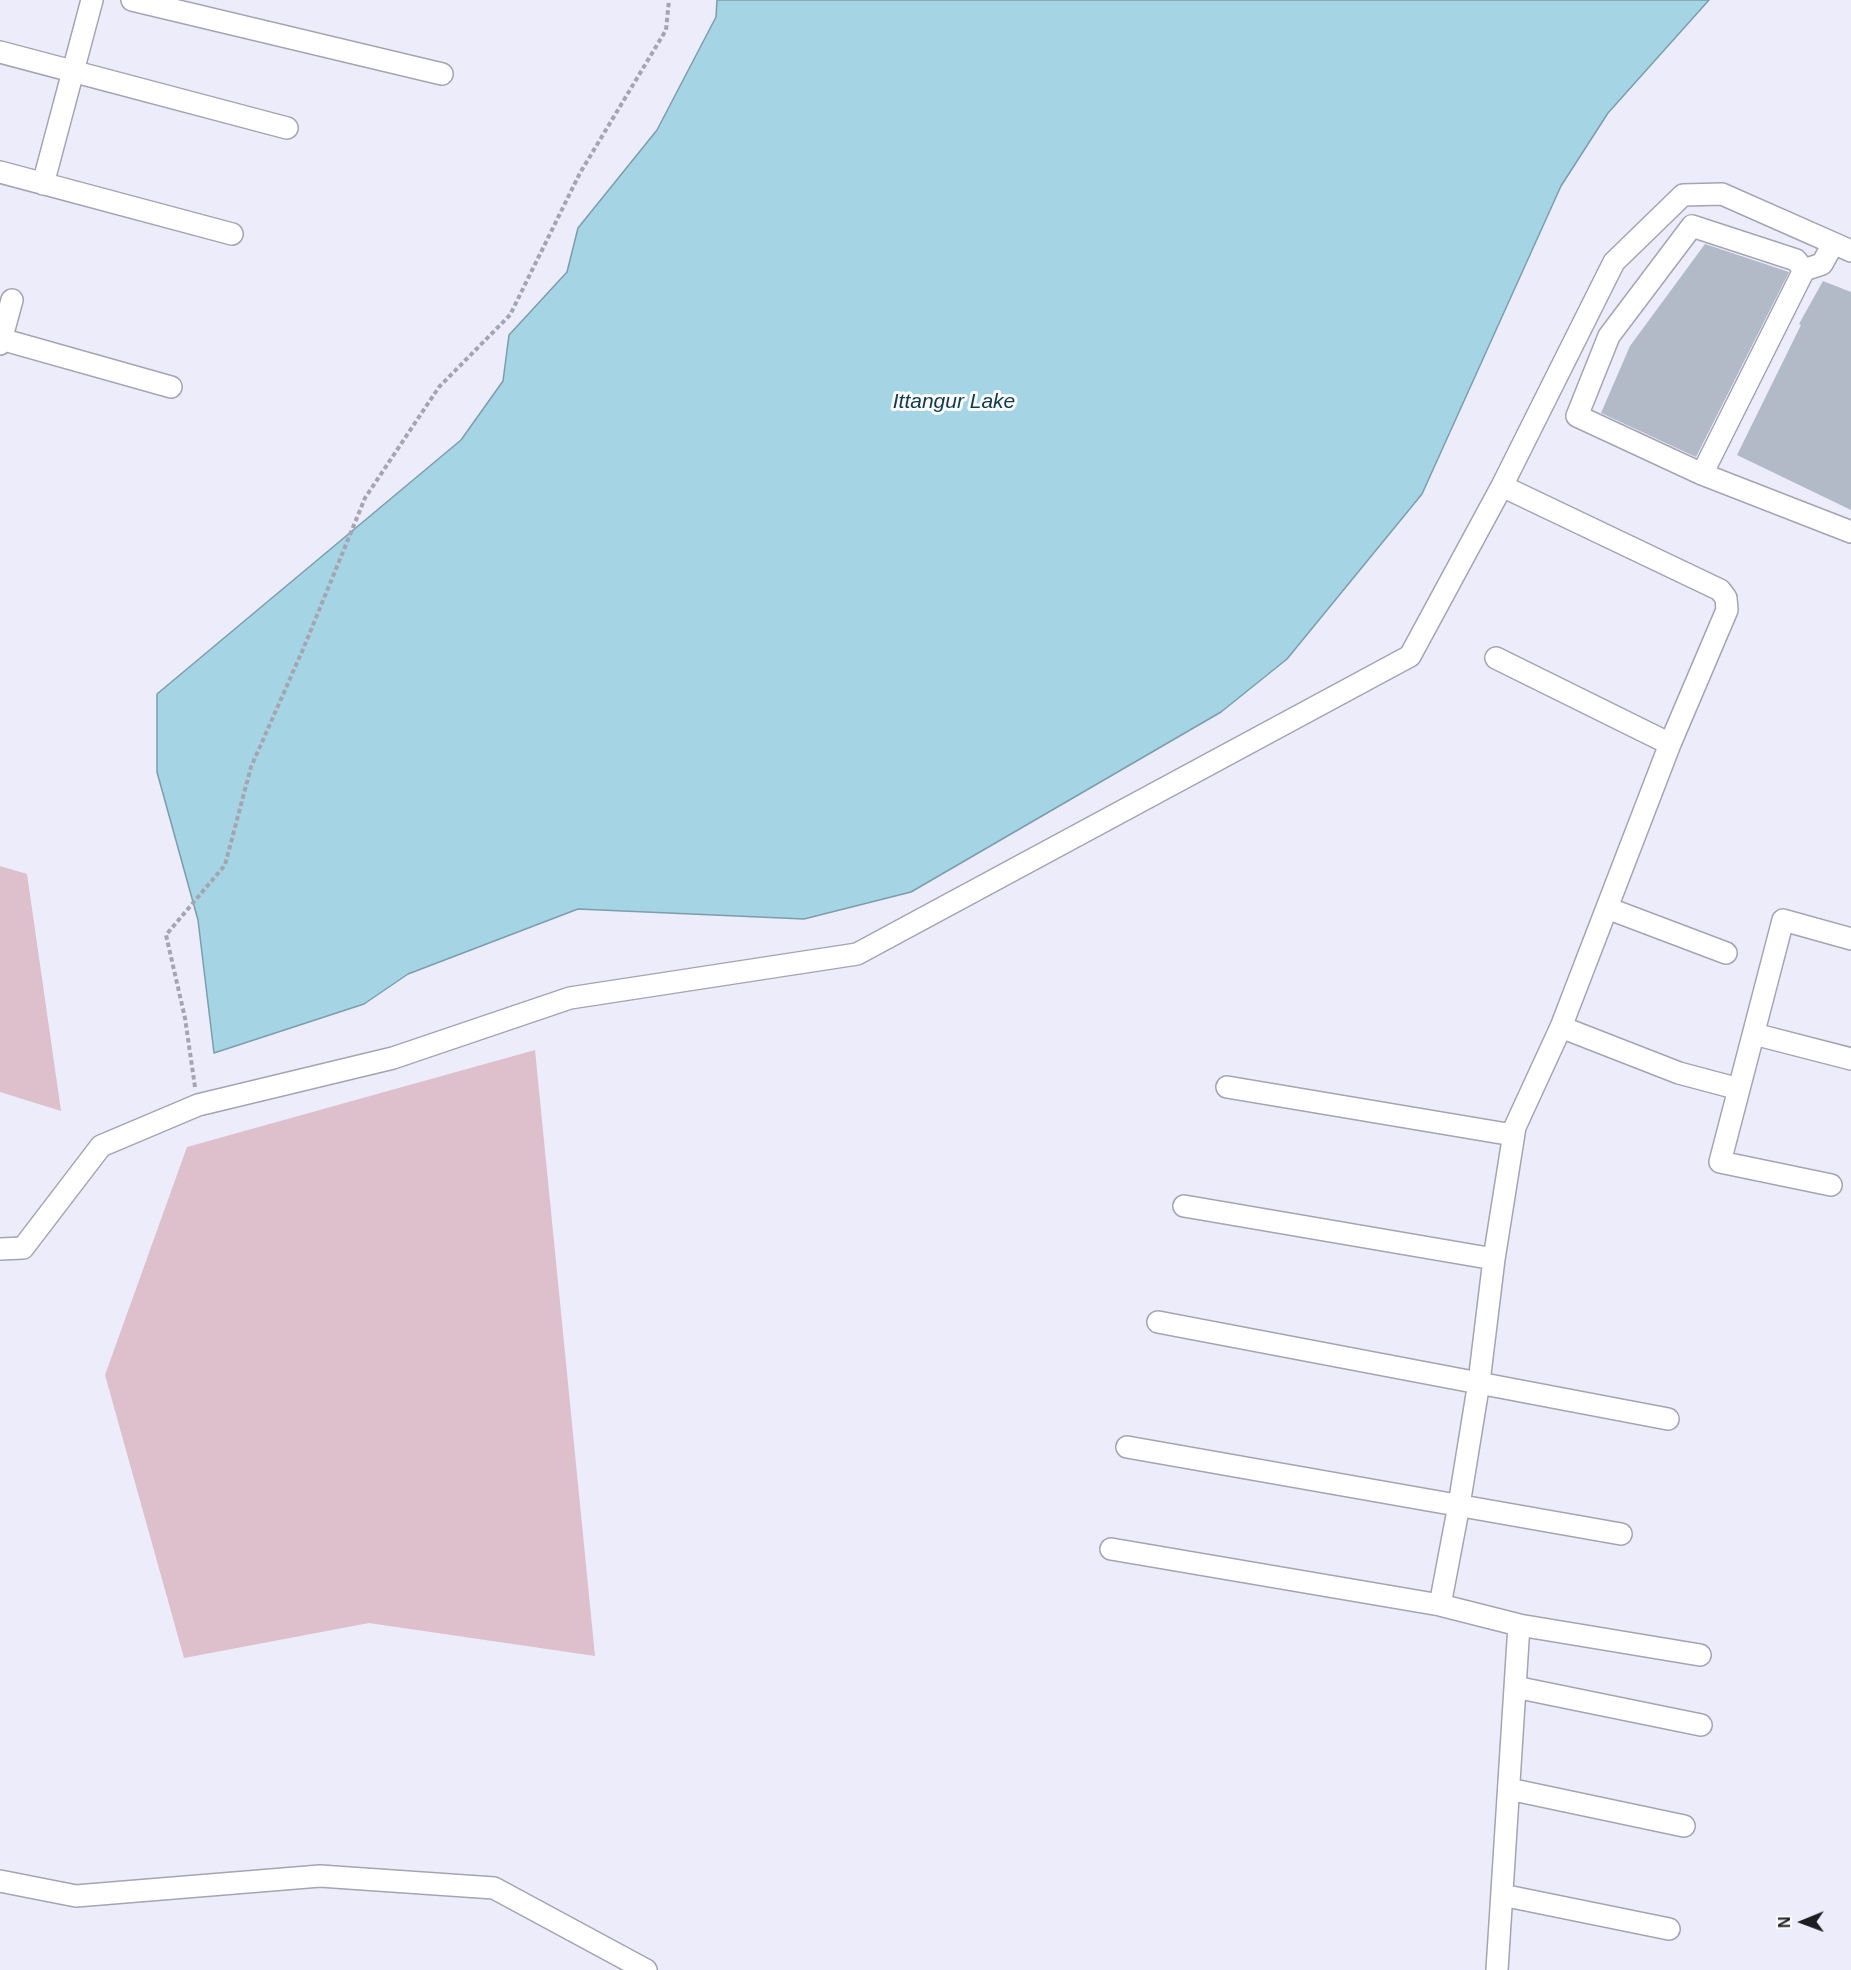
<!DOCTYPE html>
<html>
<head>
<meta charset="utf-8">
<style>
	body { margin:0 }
	#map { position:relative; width:1851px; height:1970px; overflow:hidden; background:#ececfb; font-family:Helvetica,sans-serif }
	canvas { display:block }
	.north { position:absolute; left:1773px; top:1892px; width:60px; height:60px; -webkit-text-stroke:4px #fbfbfe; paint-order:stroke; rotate:269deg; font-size:16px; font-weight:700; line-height:24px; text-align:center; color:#1c1c21 }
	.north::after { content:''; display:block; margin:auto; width:21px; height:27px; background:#1c1c21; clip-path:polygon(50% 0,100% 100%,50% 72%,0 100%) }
</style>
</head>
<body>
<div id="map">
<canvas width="1851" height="1970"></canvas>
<div class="north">N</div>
</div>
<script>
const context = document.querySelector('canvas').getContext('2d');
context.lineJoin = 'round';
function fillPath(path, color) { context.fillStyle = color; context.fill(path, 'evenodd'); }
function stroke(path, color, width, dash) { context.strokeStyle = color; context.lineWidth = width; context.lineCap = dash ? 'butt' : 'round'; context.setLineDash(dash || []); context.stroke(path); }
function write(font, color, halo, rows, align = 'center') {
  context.font = font + ' Helvetica,sans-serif'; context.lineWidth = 6; context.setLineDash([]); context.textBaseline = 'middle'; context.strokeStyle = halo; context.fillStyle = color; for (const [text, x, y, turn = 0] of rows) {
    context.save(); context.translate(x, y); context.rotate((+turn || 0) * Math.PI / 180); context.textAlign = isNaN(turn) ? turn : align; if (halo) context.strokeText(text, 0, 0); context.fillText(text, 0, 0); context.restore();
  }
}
const green = new Path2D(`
	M0,866l27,8 34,237 -61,-19z
	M535,1050l60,606 -226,-33 -185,35 -79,-283 82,-228z`);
const water = new Path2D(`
	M717,0h992l-101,113 -47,73 -139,308 -135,165 -66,53 -310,180 -107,27 -226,-10 -170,65 -44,30 -150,49 -16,-133 -41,-148v-78l304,-254 42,-59 6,-46 58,-63 11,-44 79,-98 59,-113z`);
const building = new Path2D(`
	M1705,244l84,28 -93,185 -95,-44 29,-67z
	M1823,281l28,11v218l-114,-55 64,-130 -2,-1z`);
const path = new Path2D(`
	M195,1087l-10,-69 -19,-83 59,-70 26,-98 53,-120 61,-149 74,-111 71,-72 70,-142 86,-143 3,-30`);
const street = new Path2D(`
	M132,0l310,74
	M0,52l287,76
	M0,172l232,62
	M43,184l49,-184
	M1804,270l-8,-10 -104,-34 -83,110 -32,80 125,58 149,58
	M1,339l170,48
	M0,344l12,-44
	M1702,474l102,-204 18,-6 11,-20
	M1496,658l174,86
	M1607,908l119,45
	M1561,1027l118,46 60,16
	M1754,1034l97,25
	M1227,1087l286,48
	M1831,1185l-111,-23 63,-242 68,19
	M1184,1206l310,53
	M0,1249l23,-1 78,-102 97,-41 195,-47 177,-60 287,-44 553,-298 92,-170 112,-224 69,-67 39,-1 129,57
	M1158,1322l510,97
	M1127,1447l494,87
	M1111,1549l329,56 79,20 181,30
	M1440,1605l19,-100 20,-123 15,-123 21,-132 46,-100 109,-283 57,-134 -1,-12 -6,-8 -218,-104
	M1515,1687l186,38
	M1509,1789l175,37
	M0,1881l76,15 244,-20 174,12 152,82
	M1502,1895l167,34
	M1497,1970l22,-345`);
const waterNames = [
	["Ittangur Lake",954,402]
];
fillPath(green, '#debfcc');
fillPath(water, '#a5d4e5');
stroke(water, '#7c9daa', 1.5);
fillPath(building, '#b1bac6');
stroke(street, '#a4a4b2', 24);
stroke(path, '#a5a5b1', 4, [4.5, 3]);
stroke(street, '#fff', 21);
write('italic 21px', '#103b48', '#fbfbfe', waterNames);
</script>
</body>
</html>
